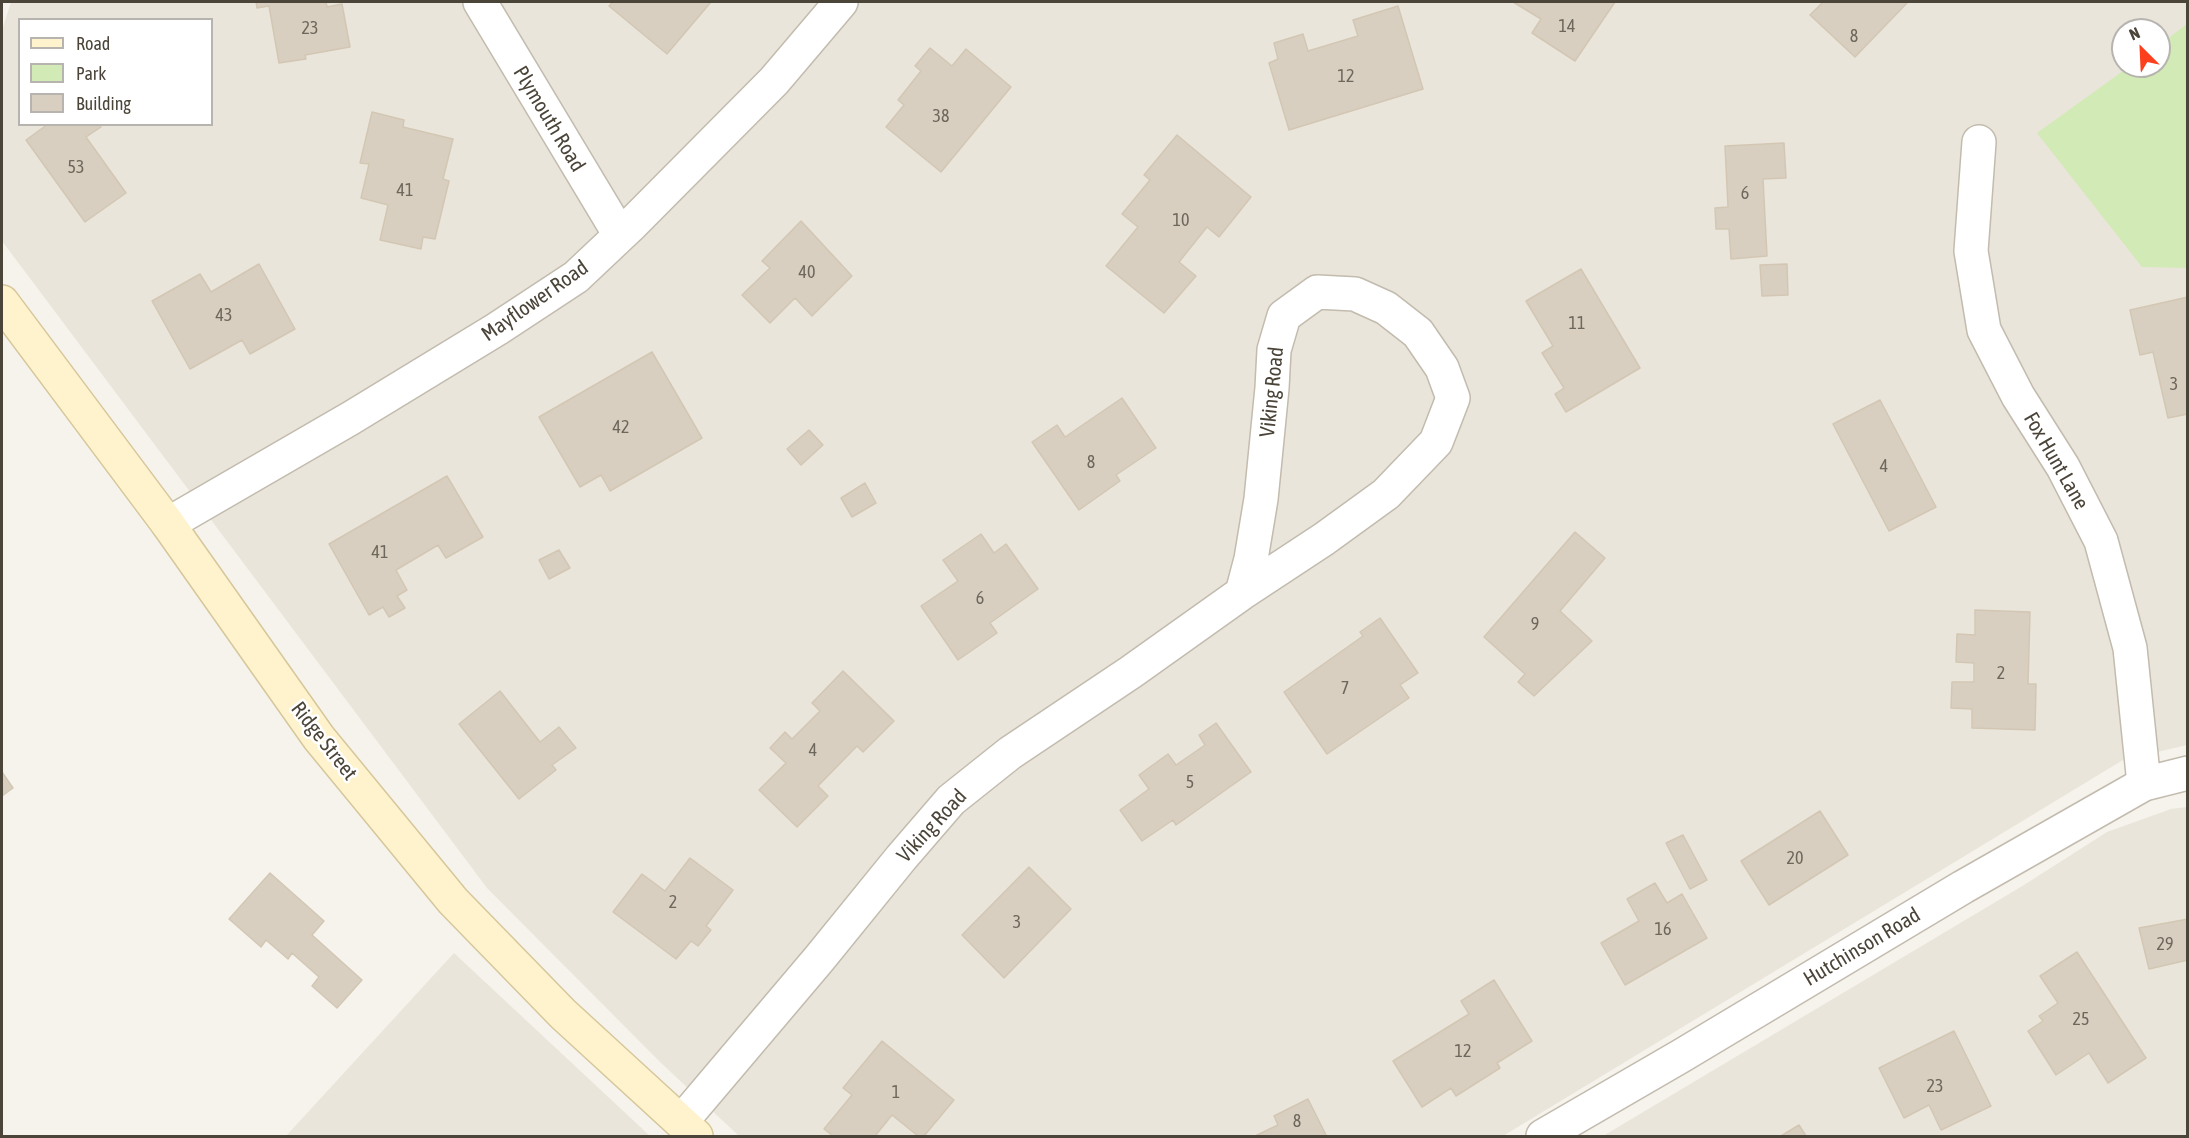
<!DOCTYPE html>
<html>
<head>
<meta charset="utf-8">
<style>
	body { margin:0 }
	#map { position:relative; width:2189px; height:1138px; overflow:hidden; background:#f6f3ec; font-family:"Asap Condensed",sans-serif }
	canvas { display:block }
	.frame { position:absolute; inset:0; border:3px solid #4b4439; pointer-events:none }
	.legend { position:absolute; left:18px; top:18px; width:195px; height:108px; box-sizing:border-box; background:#fff; border:2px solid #b7b4b0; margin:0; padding:8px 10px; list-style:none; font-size:18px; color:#4b4439 }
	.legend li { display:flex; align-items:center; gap:12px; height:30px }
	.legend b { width:30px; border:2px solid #b7b4b0 }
	.north { position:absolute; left:2111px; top:18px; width:60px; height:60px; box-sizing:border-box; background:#fff; border:2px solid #b7b4b0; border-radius:50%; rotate:336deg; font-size:16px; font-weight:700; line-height:24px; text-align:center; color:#4b4439 }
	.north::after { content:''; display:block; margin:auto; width:21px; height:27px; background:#fc3f1d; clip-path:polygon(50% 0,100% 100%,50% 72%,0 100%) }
</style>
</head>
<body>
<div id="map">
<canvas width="2189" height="1138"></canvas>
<div class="frame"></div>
<ul class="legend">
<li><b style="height:8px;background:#fff3cd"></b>Road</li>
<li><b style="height:16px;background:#d2eab5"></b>Park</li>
<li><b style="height:16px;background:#d8cfc1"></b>Building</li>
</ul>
<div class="north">N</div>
</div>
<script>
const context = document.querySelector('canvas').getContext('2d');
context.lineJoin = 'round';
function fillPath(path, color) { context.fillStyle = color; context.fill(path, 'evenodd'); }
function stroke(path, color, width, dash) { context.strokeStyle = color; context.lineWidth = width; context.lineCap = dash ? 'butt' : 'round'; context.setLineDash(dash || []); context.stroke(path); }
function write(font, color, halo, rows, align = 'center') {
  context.font = font + ' "Asap Condensed",sans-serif'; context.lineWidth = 5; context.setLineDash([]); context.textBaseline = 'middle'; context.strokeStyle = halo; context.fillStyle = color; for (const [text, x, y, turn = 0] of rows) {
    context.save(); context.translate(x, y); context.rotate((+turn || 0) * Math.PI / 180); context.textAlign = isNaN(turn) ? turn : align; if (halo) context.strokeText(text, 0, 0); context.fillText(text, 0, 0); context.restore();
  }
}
const residential = new Path2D(`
	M11,2h2176v743l-64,15 -620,376h-764l-80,-75 -172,-173 -485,-647v-211zM20,20h192v104h-192zM2123,30h36v36h-36z
	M2187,807v329h-584l421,-251 83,-53 64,-23z
	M454,953l196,183h-364z`);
const green = new Path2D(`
	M2187,24v244l-45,-1 -105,-134 93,-67h29v-21z`);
const building = new Path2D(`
	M256,2h70l1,5 15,-3 8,43 -45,8 1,4 -27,4 -10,-57 -12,2z
	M613,2h98l-44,52 -58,-48z
	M1513,2h102l-40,59 -43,-28 9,-14z
	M1823,2h85l-53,55 -45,-42z
	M1398,6l25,83 -134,41 -20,-67 9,-4 -4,-16 29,-9 5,17 50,-15 -5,-16z
	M930,48l22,18 14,-17 45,38 -70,85 -55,-45 18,-22 -6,-5 23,-29 -6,-5z
	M372,112l32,8 -1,7 50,12 -10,40 6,2 -14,58 -12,-2 -2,12 -41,-9 8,-35 -27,-7 8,-34 -9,-1z
	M48,124h51l2,3 -15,10 40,56 -41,29 -59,-82z
	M1177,135l74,62 -32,40 -12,-10 -28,35 17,14 -32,37 -58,-47 32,-39 -16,-13 28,-34 -6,-5z
	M1784,143l2,35 -23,1 4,77 -36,3 -2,-30h-13l-1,-21 13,-1 -3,-61z
	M801,221l51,55 -40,40 -17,-18 -25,25 -28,-28 28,-27 -8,-7z
	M259,264l36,65 -45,25 -8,-14 -52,29 -38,-68 48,-27 11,18z
	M1787,264l1,31 -26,1 -2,-31z
	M1581,269l59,99 -74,44 -11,-18 9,-6 -22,-35 11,-7 -27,-45z
	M2188,297v117l-20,4 -15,-66 -13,3 -10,-45z
	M652,352l50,86 -92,53 -9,-16 -21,12 -41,-70z
	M1122,398l34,50 -40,27 4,6 -41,29 -47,-68 25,-17 8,12z
	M1880,400l56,107 -47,24 -56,-107z
	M809,430l14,15 -22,20 -14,-16z
	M447,476l36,61 -37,21 -8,-13 -42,25 11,20 -10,6 8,12 -16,9 -6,-10 -14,8 -40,-71z
	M865,483l11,20 -24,14 -11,-19z
	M1575,532l30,26 -45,53 32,30 -58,55 -16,-14 7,-8 -41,-37z
	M981,534l13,19 12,-9 32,45 -48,34 7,10 -39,27 -37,-54 37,-25 -15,-21z
	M559,550l11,18 -21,11 -10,-19z
	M1975,610l55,2 -2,72h8l-1,46 -63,-2v-19l-21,-1 1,-26h22v-19l-18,-1 1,-28 18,1z
	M1380,618l38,55 -18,12 9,13 -82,56 -43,-62 79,-56 -3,-4z
	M843,671l51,50 -31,31 -6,-6 -39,40 10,10 -31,31 -38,-37 27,-27 -16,-15 15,-16 7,7 28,-28 -8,-8z
	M500,691l40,51 19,-15 17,21 -24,17 4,5 -37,29 -60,-75z
	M1216,723l35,49 -75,53 -3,-5 -31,21 -22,-31 29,-21 -10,-14 29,-21 8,11 29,-20 -6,-10z
	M2,772l11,16 -11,8z
	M1820,811l28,44 -79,50 -28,-44z
	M1683,835l24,45 -17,9 -24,-46z
	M690,858l43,32 -27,36 5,4 -13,16 -7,-5 -15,18 -63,-47 29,-38 23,17z
	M1029,867l42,42 -67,69 -42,-43z
	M270,873l54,48 -12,14 50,45 -25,28 -25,-22 7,-9 -27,-24 -4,6 -22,-19 -5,7 -32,-28z
	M1655,883l12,20 15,-9 25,44 -82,47 -24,-42 38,-22 -12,-22z
	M2188,919v41l-39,9 -10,-41z
	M2077,952l69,106 -38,25 -19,-30 -33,22 -28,-44 15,-10 -4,-5 19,-13 -18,-27z
	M1494,980l38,61 -35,22 3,5 -44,28 -5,-8 -29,19 -29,-46 76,-47 -8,-13z
	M1954,1031l37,75 -50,24 -12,-25 -25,13 -25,-50z
	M882,1041l72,59 -30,36h-6l-26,-21 -17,21h-42l-9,-7 28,-34 -9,-7z
	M1308,1099l18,36 -3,1h-68l23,-11 -4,-9z
	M1799,1125l7,11h-25z`);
const minor = new Path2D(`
	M480,2l140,233
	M1979,142l-8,109 13,79 34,66 45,71 38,74 29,107 14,136
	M168,524l183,-106 146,-89 79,-52 53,-50 145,-146 67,-79
	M681,1122l138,-163 82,-101 50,-58 59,-47 121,-81 111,-79 82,-54 62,-45 50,-52 17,-44 -11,-30 -24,-35 -32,-25 -31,-14 -38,-2 -33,24 -10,34 -2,38 -11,111 -10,60 -9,34`);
const tertiary = new Path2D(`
	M1543,1136l138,-80 282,-169 181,-103 44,-11`);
const secondary = new Path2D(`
	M2,302l166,222 151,214 134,163 110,113 133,122`);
const numberNames = [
	["14",1567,26],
	["23",310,28],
	["8",1854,36],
	["12",1346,76],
	["38",941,116],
	["53",76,167],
	["41",405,190],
	["6",1745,193],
	["10",1181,220],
	["40",807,272],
	["43",224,315],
	["11",1577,323],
	["3",2174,384],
	["42",621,427],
	["8",1091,462],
	["4",1884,466],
	["41",380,552],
	["6",980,598],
	["9",1535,624],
	["2",2001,673],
	["7",1345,688],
	["4",813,750],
	["5",1190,782],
	["20",1795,858],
	["2",673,902],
	["3",1017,922],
	["16",1663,929],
	["29",2165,944],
	["25",2081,1019],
	["12",1463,1051],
	["23",1935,1086],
	["1",896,1092],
	["8",1297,1121]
];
const streetNames = [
	["Plymouth Road",549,119,59],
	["Mayflower Road",535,301,-35],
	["Viking Road",1272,392,-84],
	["Fox Hunt Lane",2056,461,60],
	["Ridge Street",324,741,52],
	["Viking Road",932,826,-47],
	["Hutchinson Road",1862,947,-31]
];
fillPath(residential, '#eae5da');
fillPath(green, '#d2eab5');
fillPath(building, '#d8cfc1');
stroke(building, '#d3c7b4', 1.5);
stroke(minor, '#c2bbae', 36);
stroke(tertiary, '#c2bbae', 36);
stroke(secondary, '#d6c79b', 36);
stroke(minor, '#fff', 33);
stroke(tertiary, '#fff', 33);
stroke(secondary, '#fff3cd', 33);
write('18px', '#6e675b', null, numberNames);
write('21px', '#4b4439', '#fff', streetNames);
</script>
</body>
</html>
